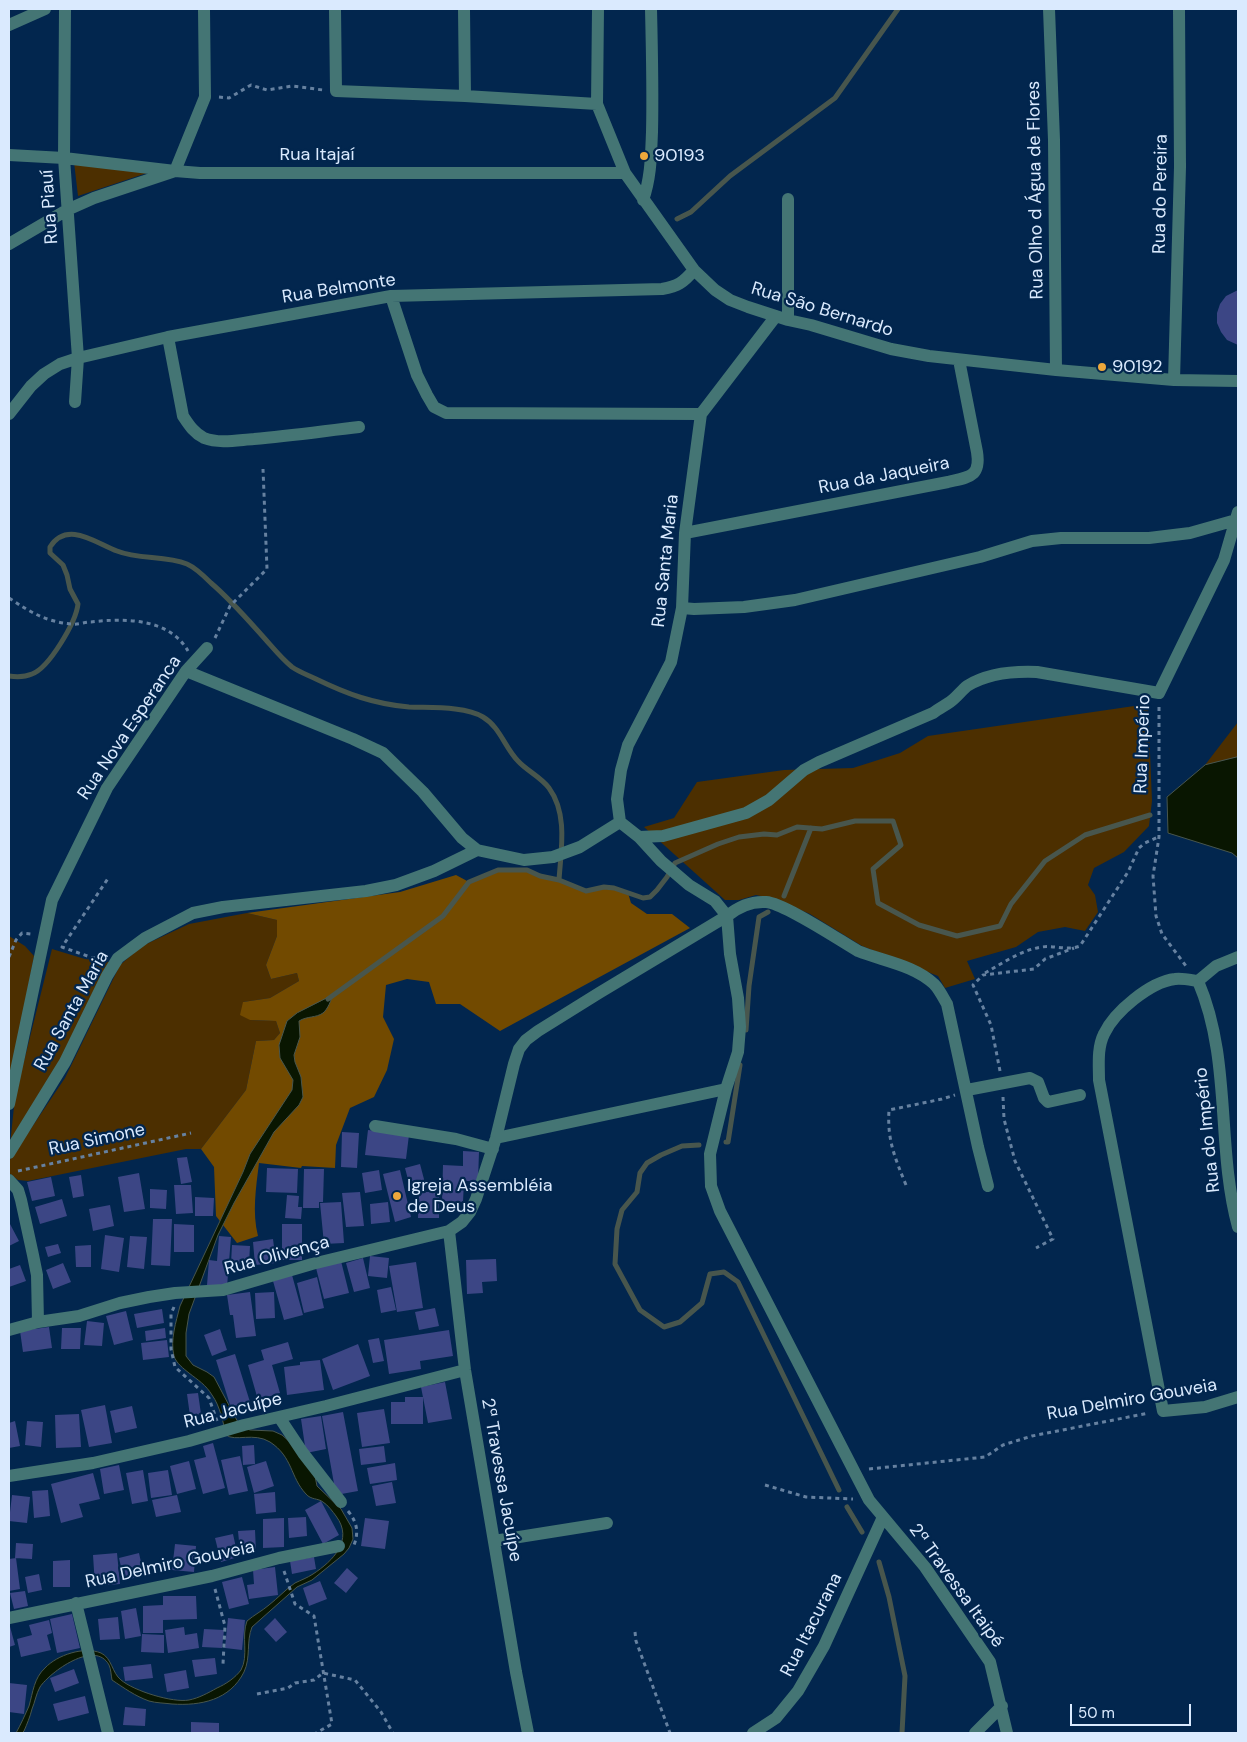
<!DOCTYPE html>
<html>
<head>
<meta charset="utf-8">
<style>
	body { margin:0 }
	#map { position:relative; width:1247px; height:1742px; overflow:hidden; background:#02264e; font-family:"DM Sans",sans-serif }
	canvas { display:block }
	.frame { position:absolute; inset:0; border:10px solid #daeafe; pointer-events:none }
	.scale { position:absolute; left:1070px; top:1704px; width:121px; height:22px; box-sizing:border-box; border:2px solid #daeafe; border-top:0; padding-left:6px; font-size:15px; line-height:18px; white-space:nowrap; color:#daeafe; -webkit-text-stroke:4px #02264e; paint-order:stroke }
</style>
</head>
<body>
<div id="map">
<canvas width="1247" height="1742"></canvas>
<div class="frame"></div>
<div class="scale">50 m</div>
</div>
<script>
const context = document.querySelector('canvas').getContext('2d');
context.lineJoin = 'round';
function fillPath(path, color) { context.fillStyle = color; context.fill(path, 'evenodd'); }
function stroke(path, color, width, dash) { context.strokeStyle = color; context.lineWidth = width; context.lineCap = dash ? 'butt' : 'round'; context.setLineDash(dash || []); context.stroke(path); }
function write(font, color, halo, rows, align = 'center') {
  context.font = font + ' "DM Sans",sans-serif'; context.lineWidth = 4.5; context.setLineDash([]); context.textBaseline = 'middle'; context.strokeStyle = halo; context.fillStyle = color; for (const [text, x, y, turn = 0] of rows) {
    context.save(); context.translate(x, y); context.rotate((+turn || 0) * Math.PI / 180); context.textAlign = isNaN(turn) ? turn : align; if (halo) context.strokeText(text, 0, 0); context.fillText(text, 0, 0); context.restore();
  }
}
const green = new Path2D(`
	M74,162l79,9 -75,25z
	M1148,704l4,97 -3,25 -25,26 -30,16 -6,17 7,10 3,17 -13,19 -20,-4 -27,5 -22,15 -49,14 8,18 -30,9 -7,-12 -76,-30 -52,-32 -35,-15 -19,-4 -17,5h-14l-81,-73 30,-9 23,-36 87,-12 69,-2 47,-15 28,-17z
	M1238,722v35l-33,8z
	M247,913l30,7v16l-11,29 5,14 26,-6 2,8 -29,17 -27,4 7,18 26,1 4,12 -6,7 -18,1 -10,49 -45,59h-15l-158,32 -10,-1 -9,-7v-12l56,-83 55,-113 22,-19 47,-22z
	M9,936l16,10 9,10 -25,130z
	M52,949l33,10 25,3 -45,92 -55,91 5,-48z`);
const forest = new Path2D(`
	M498,870h29l12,6 20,4 27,11 18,-4 10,1 14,5 3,10 16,11h25l18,14 -190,103 -40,-27h-24l-7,-22 -22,-3 -21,6 -3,32 11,22 -7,31 -13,27 -24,11 -14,37 -1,23 -33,-2 -1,2 -42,-5c-3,25 -7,49 -1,73l-21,7 -21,-27 -2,-49 -13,-18 45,-59 10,-49 18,-1 6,-7 -4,-12 -26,-1 -10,-5 3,-13 27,-4 29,-17 -2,-8 -26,6 -5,-14 11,-29v-16l-30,-7 153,-21 56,-17 13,7z`);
const water = new Path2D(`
	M1238,757v101l-6,-5 -64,-20 -1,-36 38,-32z
	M333,995c-2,5 -5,14 -10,18 -7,5 -16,3 -24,8l1,16 -6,18 1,7 6,15 2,20 -4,8 -25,27 -40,71 -16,32 -29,79 -3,19v23l7,9 14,7 7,5 26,49 10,4 23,1 9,4 9,8 24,33 2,10 24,23 11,19 1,11 -4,9 -5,6 -32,26 -15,7 -45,40c-6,15 -1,30 -8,45 -14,28 -43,34 -72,32 -8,-1 -16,-1 -23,-3 -14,-5 -25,-13 -37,-21 -1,-5 -1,-11 -3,-15 -14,-26 -59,7 -69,22 -4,7 -5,15 -8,22 -2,8 -5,15 -8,22l-2,2h-6c5,-9 9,-18 13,-27 4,-14 5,-28 16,-38 12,-13 39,-22 56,-15 11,5 11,20 20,27 13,11 52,23 68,20 10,-2 19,-7 28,-12 9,-4 18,-10 24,-18 8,-14 0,-34 6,-49 7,-6 15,-10 22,-16 9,-7 17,-16 26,-22 6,-3 12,-5 18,-9 20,-13 41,-34 23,-58 -3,-4 -8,-11 -13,-14 -5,-4 -12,-2 -17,-8 -16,-17 -13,-37 -36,-52 -16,-10 -35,0 -44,-7 -3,-13 -6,-29 -14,-40 -6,-10 -14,-15 -23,-22 -5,-4 -13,-10 -15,-17 -4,-16 2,-34 6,-50l63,-134 7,-18 42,-64 1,-10 -13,-22 -1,-13 8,-24 10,-8z`);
const stream = new Path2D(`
	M677,219l14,-7 39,-36 105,-78 63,-89
	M9,676c7,1 16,1 23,-2 17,-6 44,-52 46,-70l-8,-15 -3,-14 -4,-10 -13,-12v-6c17,-27 46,-4 67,4 22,9 48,4 70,13 9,4 17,12 24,19 20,17 37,37 55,57 8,9 16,19 26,27 7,5 16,8 24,12 31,15 58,25 93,28 21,1 56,-1 74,10 17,10 22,31 35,44 9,10 23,16 31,27 19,26 12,62 10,92
	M784,896l27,-68
	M328,999l115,-83 26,-34 29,-12h29l13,6 19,4 27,11 18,-4 10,1 29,10 7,-1 7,-7 10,-13 8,-14 43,-19 21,-7 25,-3 13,1 20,-8 25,2 33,-8h38l8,24 -28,24 5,34 41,22 38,11 43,-10 11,-22 34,-43 40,-26 65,-20
	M746,1030l3,-44 10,-69 9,-5
	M726,1142h2l12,-77
	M699,1145l-17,1 -21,9 -14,8 -7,10 -3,19 -15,18 -5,19 -2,35 25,46 24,17 16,-5 22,-19 8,-29 14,-2 14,10 101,208
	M847,1507l15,25
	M879,1562l10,35 16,79 -3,57`);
const building = new Path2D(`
	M1238,290v55l-11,-5 -6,-8 -4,-9v-10l3,-9 6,-8z
	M368,1130l41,5 -3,24 -41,-4z
	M342,1132l17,1 -2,35 -16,-1z
	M463,1151l16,1 -1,29h-14l-1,21 -21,-1 1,-36 20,1z
	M187,1157l5,25 -11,2 -4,-26z
	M420,1164l5,19 -15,4 -5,-19z
	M267,1168l31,1 -1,24 -31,-1z
	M304,1169h20l-1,33h-4v6h-16z
	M379,1170l3,20 -17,3 -3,-20z
	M400,1170l11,47 -16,5 -12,-48z
	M139,1173l6,36 -21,3 -6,-35z
	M81,1175l3,21 -11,2 -4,-21z
	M51,1177l4,19 -23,5 -5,-19z
	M174,1185h17l2,28 -17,1z
	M150,1189l17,1 -1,19 -16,-1z
	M360,1192l4,34 -18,1 -4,-34z
	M419,1192h20v26h-21z
	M287,1195l12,1 -1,11h4l-1,12 -16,-1z
	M195,1197l19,1 -1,18h-18z
	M62,1199l5,17 -27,8 -5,-17z
	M341,1202l3,41 -20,1 -4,-41z
	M388,1202l2,20 -19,2 -1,-20z
	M110,1205l4,21 -21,5 -4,-22z
	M153,1219h19l-2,47 -19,-1z
	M10,1224l9,17 -10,5v-21z
	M174,1224l20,1v27h-20z
	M282,1224h20v36h-20z
	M105,1235l19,3 -5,34 -18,-3z
	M130,1236l17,1 -3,32 -17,-2z
	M219,1236l12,1 -4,50 -20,-2 2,-25 8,1z
	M273,1239l3,24 -21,2 -2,-23z
	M58,1244l3,9 -13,4 -3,-10z
	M91,1245v22h-15l-1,-21z
	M232,1245l18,1 -1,18 -18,-1z
	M370,1256l19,2 -2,20 -19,-2z
	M363,1258l7,30 -16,4 -8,-29z
	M496,1259l1,22 -15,1 1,11 -16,1 -1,-34z
	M341,1261l8,32 -25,6 -8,-31z
	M416,1262l7,46 -26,4 -8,-46z
	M63,1263l8,19 -18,7 -7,-19z
	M20,1265l6,16 -17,6v-18z
	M292,1275l11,40 -19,5 -11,-39z
	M317,1277l7,31 -20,5 -7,-30z
	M391,1287l5,23 -15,3 -4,-23z
	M250,1292l6,44 -20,2 -3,-23h-3l-3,-20z
	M274,1292l1,26 -19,1 -1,-26z
	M435,1308l4,18 -20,4 -4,-18z
	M162,1309l2,14 -27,5 -3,-14z
	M126,1311l7,29 -19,5 -8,-29z
	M87,1321l17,2 -2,23 -18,-1z
	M49,1327l3,21 -29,4 -3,-21z
	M62,1328h19l-1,21h-19z
	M165,1328l1,10 -20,3 -1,-10z
	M220,1329l7,21 -15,6 -8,-21z
	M449,1330l4,26 -33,5 1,8 -32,5 -5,-34z
	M379,1338l5,23 -11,2 -5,-23z
	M167,1340l2,17 -26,3 -2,-17z
	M288,1342l5,17 -21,6 8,28 -22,7 -10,-35 16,-5 -3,-10z
	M358,1344l12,32 -37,14 -11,-31z
	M235,1354l15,48 -19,6 -15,-48z
	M320,1360l4,30 -37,5 -3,-28 16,-2v-3z
	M445,1382l7,37 -24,4 -7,-36z
	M198,1393l3,21 -11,2 -3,-22z
	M405,1397h18v27h-32v-22h14z
	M105,1405l7,38 -23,4 -8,-37z
	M132,1406l5,22 -22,5 -5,-22z
	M384,1409l6,34 -28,4 -5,-34z
	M343,1412l15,79 -22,4 -14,-79z
	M79,1414l2,33 -25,1 -1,-33z
	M321,1416l5,33 -20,4 -5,-34z
	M15,1421l5,25 -11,2v-25z
	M27,1421l16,1 -2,25 -16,-2z
	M213,1443l12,45 -22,6 -9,-34 12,-3 -3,-11z
	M254,1445l1,19 -12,1 -1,-19z
	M384,1446l2,16 -25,3 -2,-16z
	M240,1456l8,35 -19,4 -8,-35z
	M189,1461l7,28 -19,5 -7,-28z
	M266,1461l8,25 -20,7 -7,-26z
	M395,1463l2,17 -27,4 -3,-16z
	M119,1465l5,25 -20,4 -4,-25z
	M143,1470l5,31 -16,3 -6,-31z
	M168,1470l4,25 -21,3 -3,-25z
	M93,1473l7,26 -21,5 4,13 -22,6 -10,-39z
	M392,1482l4,21 -20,3 -4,-20z
	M48,1490l2,26 -16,2 -2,-27z
	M275,1492l1,20 -20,2 -2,-20z
	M12,1495l18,2 -3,26 -18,-2z
	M177,1495l4,17 -25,5 -4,-17z
	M321,1501l18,34 -16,9 -18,-34z
	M306,1517l1,19 -18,2 -1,-20z
	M284,1518v29l-21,1v-29z
	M365,1518l24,3 -4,28 -24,-3z
	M255,1530l1,22h-16l-2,-21z
	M233,1534l5,23 -17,5 -6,-24z
	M16,1543l17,1 -1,15 -17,-1z
	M175,1544l21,2 -2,26 -22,-2z
	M117,1553l3,31 -25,2 -2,-31z
	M139,1553l5,23 -20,4 -5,-22z
	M314,1557l2,12 -24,5 -2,-13z
	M16,1558l4,31 -11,2v-32z
	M70,1560v27h-17v-26z
	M275,1567l3,28 -29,4 -2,-14 7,-1 -1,-14z
	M347,1568l11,10 -12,15 -12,-10z
	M39,1574l3,16 -14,3 -3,-16z
	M242,1577l7,27 -20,5 -7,-27z
	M320,1581l7,18 -18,7 -6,-18z
	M25,1591l3,15 -14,3 -4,-16z
	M163,1596h33l1,23 -34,1v13h-20v-27l20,-1z
	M136,1608l5,28 -16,3 -4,-28z
	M72,1614l8,34 -23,5 -7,-34z
	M118,1617l2,22 -20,1 -2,-21z
	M228,1618l17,2 -3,30 -17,-2z
	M275,1618l12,14 -11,10 -12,-13z
	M49,1620l3,13 -5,2 4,15 -30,7 -4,-18 15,-4 -3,-10z
	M9,1623l6,22 -6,2z
	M184,1627l1,8 12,-2 2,15 -31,5 -3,-23z
	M204,1629l20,1 -2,18 -20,-1z
	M142,1634l22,1v18l-23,-1z
	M215,1658l2,16 -22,3 -3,-17z
	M151,1664l2,14 -28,3 -2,-14z
	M74,1669l5,14 -24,9 -5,-14z
	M186,1670l3,18 -22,4 -3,-18z
	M9,1683l18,2 -3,29 -15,-2z
	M85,1696l4,17 -31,8 -5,-17z
	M125,1707l21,2 -1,17 -22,-1z
	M191,1722l28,1v10h-28z`);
const path = new Path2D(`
	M219,97l10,1 22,-13 16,5 25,-4 31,4
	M9,598c21,14 37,24 63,26 6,1 13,-2 19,-2 34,-4 78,-4 97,29
	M215,638l15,-32 37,-37 -4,-100
	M1159,707v130l-6,39 3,40 6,18 24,32
	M9,957l7,-17 6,-7 9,1
	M103,958h-10l-31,-11 47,-70
	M985,973c18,-10 36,-23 57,-26 13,-2 25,4 38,-1l48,-74 11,-24 6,-5 13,-6
	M1000,1071l-9,-46 -18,-40 10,-10 51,-6 11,-10 29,-11
	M1003,1097l1,22 11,42 38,78 -17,9
	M18,1171l173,-38
	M906,1185c-11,-27 -19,-45 -17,-75l53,-11 13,-4
	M174,1307l-3,7v35l4,18 34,31 8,23
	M869,1469l116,-12 18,-12 29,-9 117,-23
	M765,1485l41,12 47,2
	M348,1511c9,11 11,21 6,34
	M284,1571l11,33 19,12 18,108 -16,9
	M215,1589l10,37 -2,38
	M635,1632l1,9 34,92
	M257,1694l31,-6 7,-5 19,-3 9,-7 32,7 26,32 12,21`);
const minor = new Path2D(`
	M65,9l-1,149 14,200 -3,44
	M335,9l1,82 129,5
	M464,9l1,87 132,8
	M598,9l-1,95 28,69 69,97 21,20 15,10 18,7 40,13 23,5 80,24 38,7 127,14 118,10 64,1
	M1049,9l5,131 2,230
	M9,25l36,-16
	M9,155l55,3 111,13 25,2h425
	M643,200c8,-22 8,-45 9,-68 1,-41 0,-82 -1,-123
	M9,244l58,-34 27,-12 81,-27 30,-74 -1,-88
	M391,296l26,79 10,20 7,12 12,6 255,1
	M788,320v-121
	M168,337l15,79c6,9 11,17 21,22 16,6 34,2 50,1 35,-3 70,-8 105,-12
	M1174,380l6,-213 -1,-158
	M9,414l22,-28 13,-12 16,-10 18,-6 90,-21 223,-41 271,-7c16,-3 21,-6 32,-19
	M685,533l263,-51c21,-5 33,-5 29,-30l-18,-92
	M682,608l12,1 50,-2 51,-7 185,-43 52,-16 29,-3h88l41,-5 46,-13
	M186,671l167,68 30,14 40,39 39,46 15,12 47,10 29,-3 27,-10 40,-25
	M620,822l19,15 22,24 28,24 26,16 12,15 3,38 8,44 2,29 -2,25 -12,37 -16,65 1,32 9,25 149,289 56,67 65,95 17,71
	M620,822l-3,-23 4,-29 7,-25 43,-83 11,-54 3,-75 16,-119 75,-98
	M639,837l24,-1 83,-23 23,-13 35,-30 15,-8 114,-49c5,-4 11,-7 17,-11 6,-4 11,-11 17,-16 21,-13 46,-15 70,-14l122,21 65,-133 14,-48
	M1198,981l18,-15 22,-9
	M967,1090l63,-12 8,4 6,16 4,4 32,-7
	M9,1104l43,-204 55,-112 79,-117 21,-23
	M375,1126l81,13 37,10
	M496,1138l230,-49
	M9,1153l56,-91 42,-86 11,-18 27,-20 48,-25 30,-6 143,-16 30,-6 38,-14 43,-21
	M9,1180l9,10 3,10 12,55 4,20 1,47
	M1238,1227c-22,-81 -6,-167 -40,-246 -7,-1 -16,-3 -23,-2 -25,3 -61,33 -71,55 -7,14 -5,31 -5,46l64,331 42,-4 33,-10
	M449,1231l16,139 51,302 12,61
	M9,1330l29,-8 41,-6 41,-13 29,-6 26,-4 48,-3 89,-26 137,-33 13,-9 8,-10 6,-13 20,-61 18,-74 5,-15 7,-9 12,-9 61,-38 128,-77c11,-9 24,-15 39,-14 18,1 73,38 92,49 25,10 56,14 76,33 5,5 9,13 13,20l31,143 10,39
	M279,1417l24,36 38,49
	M9,1476l84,-13 96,-22 55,-16 82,-19 139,-36
	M494,1541l113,-18
	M76,1603l32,130
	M9,1618l203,-42 67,-18 60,-12
	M753,1733l23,-15 22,-27 26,-45 59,-129
	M975,1733l27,-27`);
const markers = [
	[644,156,5,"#eda83b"],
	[1102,367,5,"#eda83b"],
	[397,1196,5,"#eda83b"]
];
const streetNames = [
	["Rua Itajaí",317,155],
	["Rua Olho d Água de Flores",1036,190,-91],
	["Rua do Pereira",1161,194,-89],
	["Rua Piauí",50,207,-94],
	["Rua Belmonte",339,289,-9],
	["Rua São Bernardo",822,310,17],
	["Rua da Jaqueira",884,476,-11],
	["Rua Santa Maria",666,561,-84],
	["Rua Nova Esperanca",130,728,-56],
	["Rua Império",1143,744,-88],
	["Rua Santa Maria",72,1011,-61],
	["Rua do Império",1208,1130,-96],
	["Rua Simone",97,1140,-12],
	["Rua Olivença",277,1256,-15],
	["Rua Delmiro Gouveia",1132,1400,-10],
	["Rua Jacuípe",233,1411,-14],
	["2ª Travessa Jacuípe",501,1480,80],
	["Rua Delmiro Gouveia",170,1565,-12],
	["2ª Travessa Itaipé",956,1586,54],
	["Rua Itacurana",812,1625,-63]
];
const poiNames = [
	["90193",654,156],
	["90192",1112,367],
	["Igreja Assembléia",407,1186],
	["de Deus",407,1207]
];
fillPath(green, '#4c2f00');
fillPath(forest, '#724a00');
fillPath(water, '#091601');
stroke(water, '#48564d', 1);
stroke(stream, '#48564d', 5);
fillPath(building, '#3c4685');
stroke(path, '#6681a0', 3, [4, 4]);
stroke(minor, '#447574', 12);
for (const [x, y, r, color] of markers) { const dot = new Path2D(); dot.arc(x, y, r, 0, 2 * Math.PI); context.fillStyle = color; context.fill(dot); stroke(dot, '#02264e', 2); }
write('18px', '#daeafe', '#02264e', streetNames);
write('18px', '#daeafe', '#02264e', poiNames, 'left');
</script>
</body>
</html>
